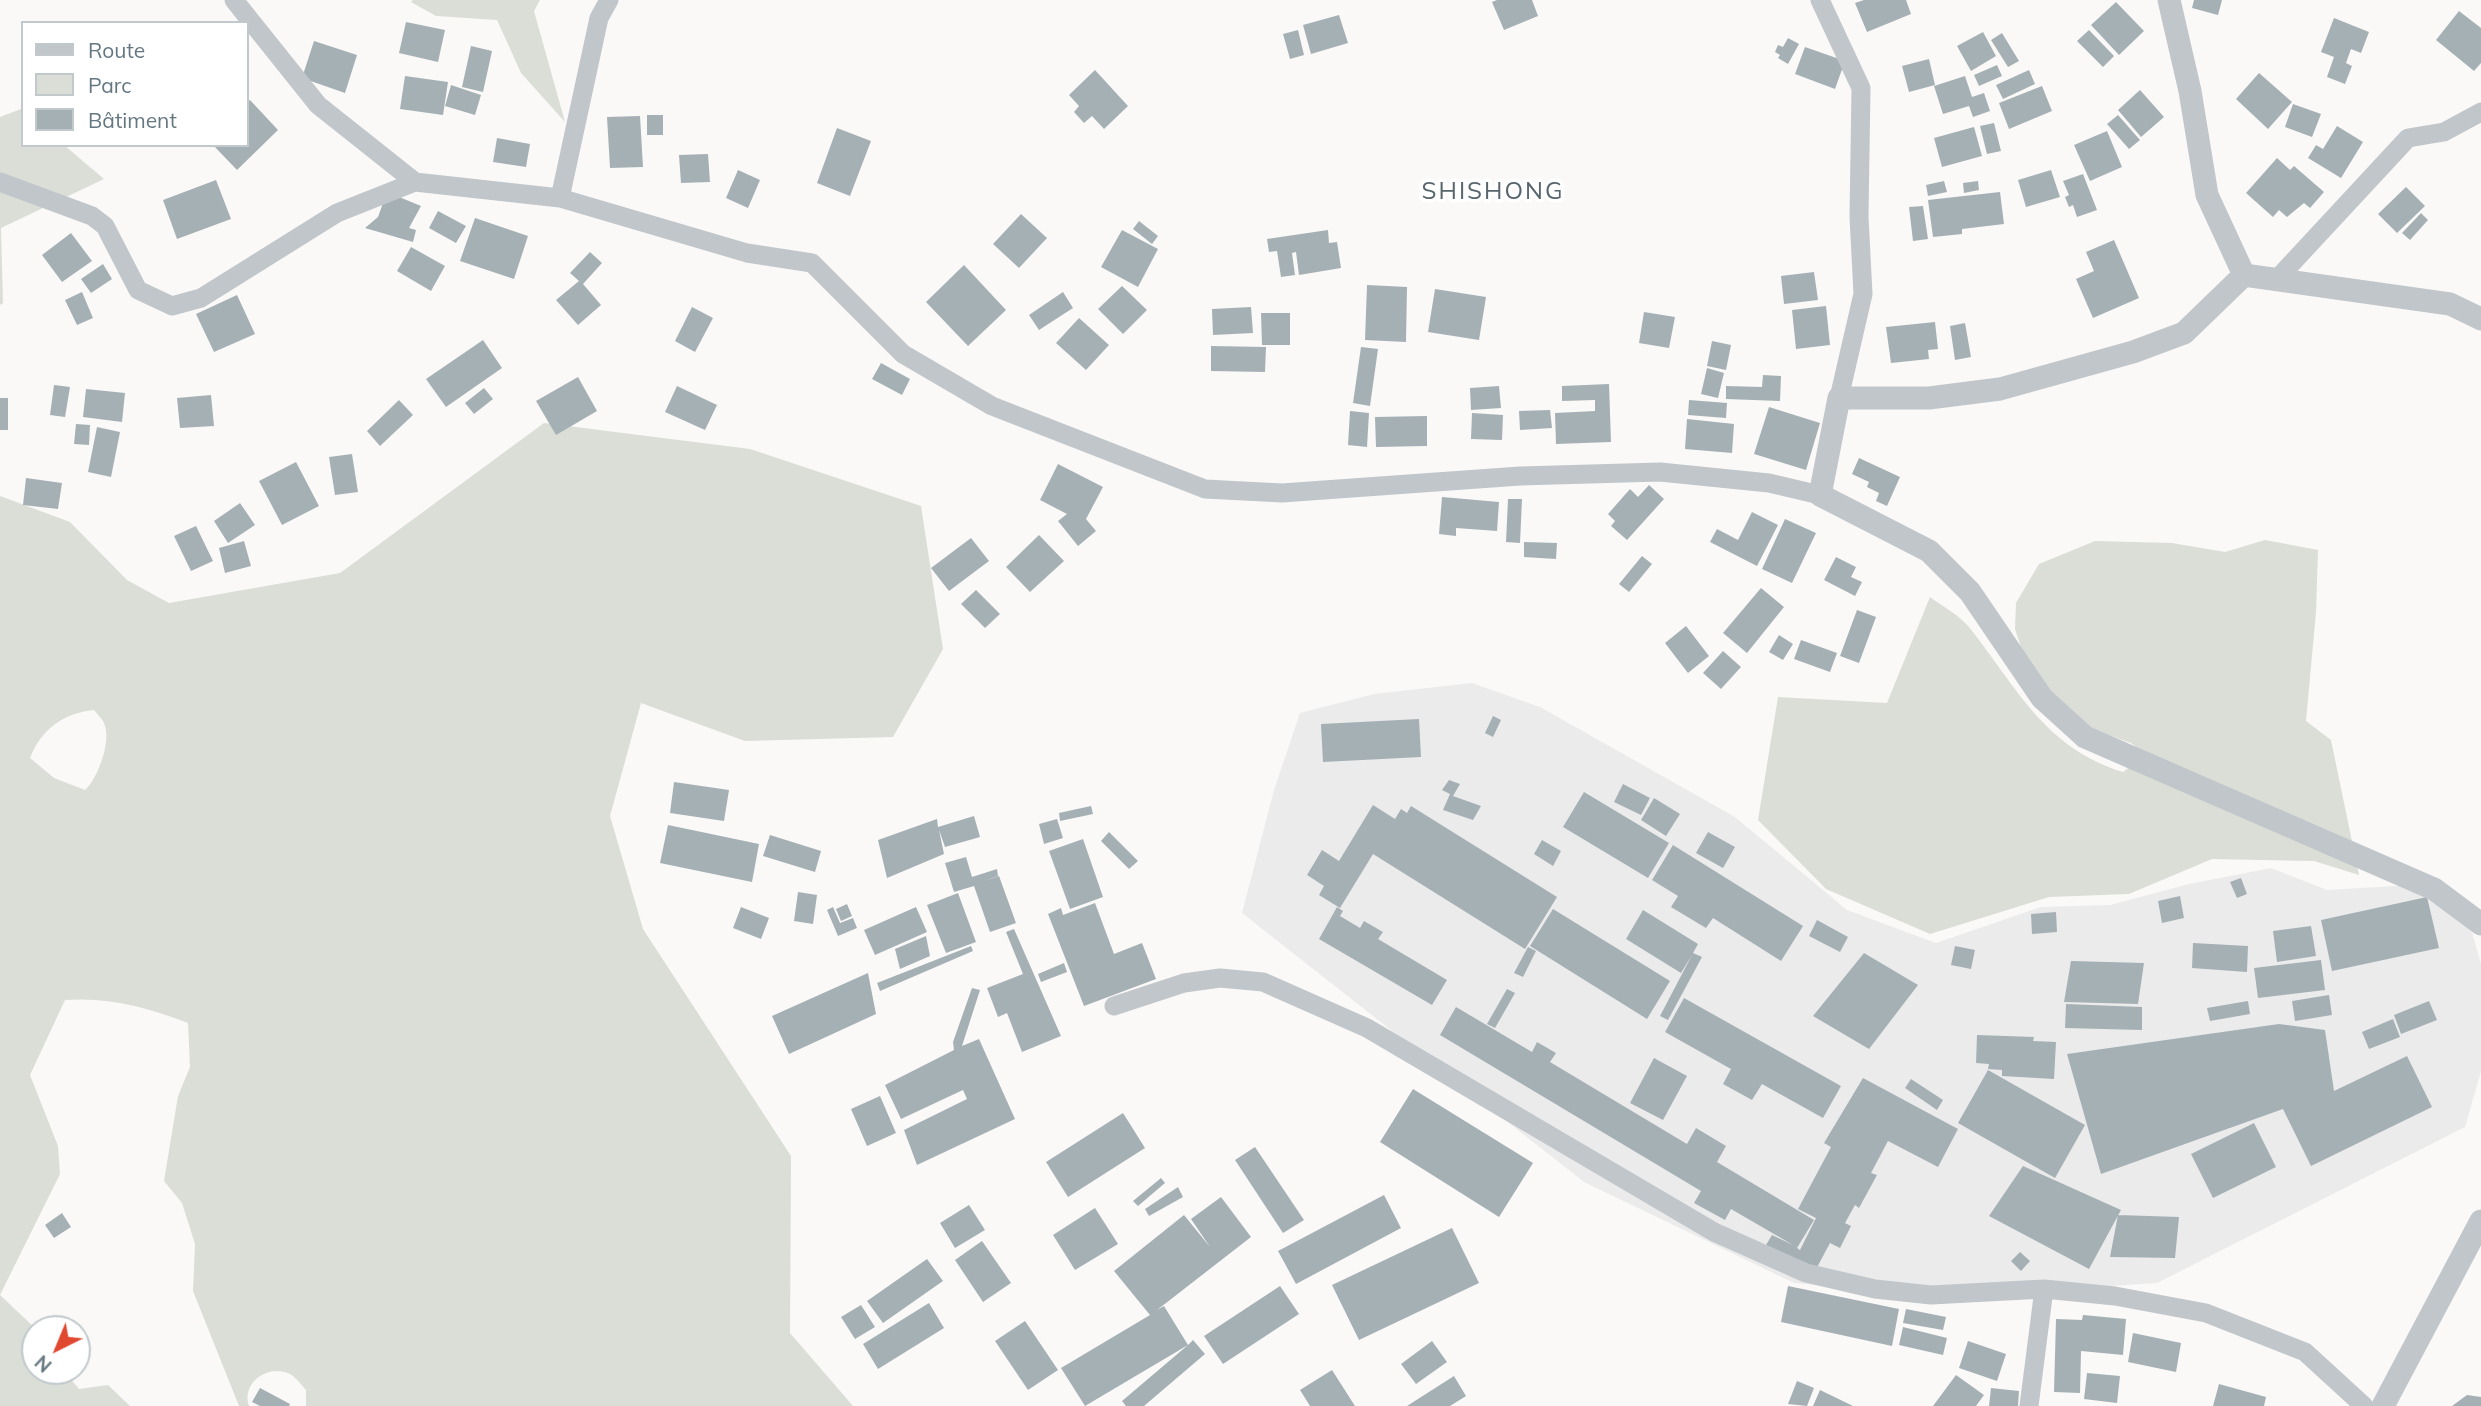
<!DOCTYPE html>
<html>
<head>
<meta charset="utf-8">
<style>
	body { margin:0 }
	#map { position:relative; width:2481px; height:1406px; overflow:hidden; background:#faf9f7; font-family:Mulish,sans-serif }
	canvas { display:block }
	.legend { position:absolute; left:21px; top:21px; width:228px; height:126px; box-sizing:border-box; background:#fff; border:2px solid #c1c9cd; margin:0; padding:9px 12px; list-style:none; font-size:21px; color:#657882 }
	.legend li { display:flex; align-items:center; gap:14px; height:35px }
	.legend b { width:35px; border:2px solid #c1c9cd }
	.north { position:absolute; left:21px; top:1315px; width:70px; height:70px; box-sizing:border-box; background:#fff; border:2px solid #c1c9cd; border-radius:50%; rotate:223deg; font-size:19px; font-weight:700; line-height:28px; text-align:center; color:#657882 }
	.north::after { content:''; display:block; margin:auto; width:24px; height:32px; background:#e14830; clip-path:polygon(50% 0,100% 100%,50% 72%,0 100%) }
</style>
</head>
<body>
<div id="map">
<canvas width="2481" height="1406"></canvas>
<ul class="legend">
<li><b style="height:9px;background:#c1c6ca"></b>Route</li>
<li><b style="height:19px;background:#daded7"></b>Parc</li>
<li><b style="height:19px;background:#a5b0b5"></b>Bâtiment</li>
</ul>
<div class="north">N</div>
</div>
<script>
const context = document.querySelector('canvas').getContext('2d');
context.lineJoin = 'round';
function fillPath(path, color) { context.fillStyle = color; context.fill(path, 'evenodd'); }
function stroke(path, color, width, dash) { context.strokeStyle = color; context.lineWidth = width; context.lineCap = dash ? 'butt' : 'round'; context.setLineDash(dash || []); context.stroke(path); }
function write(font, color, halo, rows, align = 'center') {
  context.font = font + ' Mulish,sans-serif'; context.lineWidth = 7; context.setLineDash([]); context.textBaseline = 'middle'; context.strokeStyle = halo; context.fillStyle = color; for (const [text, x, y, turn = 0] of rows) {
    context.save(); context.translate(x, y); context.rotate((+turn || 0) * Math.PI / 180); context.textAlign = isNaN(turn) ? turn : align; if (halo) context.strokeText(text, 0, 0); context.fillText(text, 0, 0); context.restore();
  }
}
const built = new Path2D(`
	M1472,683l68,24 195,110 112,93 89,33 105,-36 69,-2 79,-21 82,-16 56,22 102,-6 43,48 9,32v107l-16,56 -308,156 -214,14 -149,-14 -210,-101 -342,-269 32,-123 26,-77 74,-19z`);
const green = new Path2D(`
	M413,0h127l-6,11 31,111 -44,-49 -24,-53 -61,-4 -25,-14z
	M21,109l2,36h41l40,34 -103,49 2,75 -3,2v-188z
	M544,423l206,26 171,57 22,143 -50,88 -148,4 -104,-38 -31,113 33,113 148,227 -1,177 63,73h-547v-16c-4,-4 -10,-13 -16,-16 -22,-11 -49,9 -41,32h-10l-46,-115 2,-47 -13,-41 -18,-22 14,-85 12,-29 -2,-44c-41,-16 -79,-26 -123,-23l-35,75 28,71 2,28 -60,121 36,34 -1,42h29l15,18 29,-4 22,21h-130v-910l70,26 57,58 42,23 171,-30zM94,710c3,4 8,8 10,13 8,18 -6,55 -19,67l-31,-12 -24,-20c11,-28 33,-45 64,-48z
	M2265,540l53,10 -2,62 -10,109 25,19 28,135 -45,-14 -102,-2 -83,35 -80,3 -119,37 -104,-45 -68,-69 20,-123 109,6 43,-106c12,9 29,18 39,30 47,59 75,121 154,145l23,-18 -15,-11 -54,-19 -52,-64 -10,-31 1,-26 23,-39 56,-23 77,2 53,9z`);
const building = new Path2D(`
	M1497,0h35l6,16 -34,14 -12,-28z
	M1864,0h42l5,14 -44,18 -12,-29z
	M2194,0h28l-4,15 -26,-7z
	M2116,2l28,29 -25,24 -28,-30z
	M2459,11l22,17v35l-7,8 -38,-31z
	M1339,15l9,28 -37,11 -8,-29z
	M2334,18l35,14 -8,21 -10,-4 -5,14 6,3 -7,18 -18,-7 7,-20 -13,-5z
	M406,22l39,8 -7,32 -39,-9z
	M1298,30l6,25 -14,4 -7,-25z
	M2089,30l25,26 -11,11 -26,-26z
	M1983,32l13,24 -25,15 -14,-25z
	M2002,33l17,28 -11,6 -17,-27z
	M1788,38l11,6 -11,20 -10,-6 2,-3 -5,-3 3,-7 5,2z
	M314,41l43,14 -12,38 -43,-15z
	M471,46l21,5 -9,41 -21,-5z
	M1805,47l40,14 -10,28 -40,-15z
	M1929,59l6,26 -26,7 -7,-26z
	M1997,65l5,11 -23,10 -5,-11z
	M1095,70l33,36 -24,23 -12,-13 -8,7 -10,-11 5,-6 -10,-11z
	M2029,70l6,14 -32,15 -7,-14z
	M2259,73l33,29 -24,27 -32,-30z
	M405,76l43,6 -5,33 -43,-6z
	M1965,76l7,21 12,-4 6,18 -17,6 -4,-11 -26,8 -9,-28z
	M451,85l30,10 -6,20 -30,-9z
	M2042,86l10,25 -43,18 -10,-26z
	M2140,90l24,27 -23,20 -23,-27z
	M250,100l28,30 -41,40 -24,-25h34v-43z
	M2293,104l28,10 -9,23 -27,-10z
	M647,115h16v20h-16z
	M2118,115l22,25 -11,9 -22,-25z
	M640,116l3,51 -33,1 -3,-51z
	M1994,123l7,28 -14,3 -7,-28z
	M2337,126l26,16 -22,36 -33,-20 8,-13 7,4z
	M1974,127l8,29 -40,11 -8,-29z
	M837,128l34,13 -21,55 -33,-13z
	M2107,131l15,36 -32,14 -16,-36z
	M497,138l33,6 -4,23 -33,-5z
	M708,154l2,28 -29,1 -2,-28z
	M2277,158l13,12 4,-4 30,26 -14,16 -6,-5 -17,14 -8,-7 -6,7 -27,-24z
	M738,170l22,10 -12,28 -22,-10z
	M2051,170l9,27 -34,10 -8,-27z
	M2083,174l14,36 -20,7 -4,-12 -4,2 -4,-10 4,-2 -6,-14z
	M216,180l15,39 -54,20 -14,-39z
	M1944,181l3,11 -19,4 -2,-11z
	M1978,181l1,9 -15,3 -1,-10z
	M2406,187l19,19 -28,27 -19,-19z
	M387,192l34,14 -12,22 7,2 -3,12 -48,-14 13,-11z
	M2000,192l4,32 -42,5v5l-29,3 -5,-37z
	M1923,206l5,33 -15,2 -4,-34z
	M438,211l28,15 -10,17 -27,-15z
	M2421,213l7,7 -18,20 -8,-7z
	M1021,214l26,24 -28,30 -26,-24z
	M475,218l53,18 -14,43 -54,-18z
	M1139,221l19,15 -6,8 -19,-15z
	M1122,230l36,19 -20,38 -37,-20z
	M1328,230l1,13 8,-1 4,26 -42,7 -3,-23 -4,1 3,22 -14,2 -4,-26 -8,1 -2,-13z
	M71,233l21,28 -30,21 -20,-27z
	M2114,240l25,58 -46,20 -17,-39 18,-8 -8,-19z
	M411,247l34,19 -14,25 -34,-20z
	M590,252l12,11 -19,21 18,21 -23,20 -22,-25 23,-19 -9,-8z
	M103,264l9,15 -21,14 -10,-14z
	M964,265l42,45 -38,36 -42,-44z
	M1814,272l4,28 -34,4 -3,-28z
	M1367,285l40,2 -1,55 -41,-2z
	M1122,286l25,24 -24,24 -25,-25z
	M1435,289l51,8 -7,43 -51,-8z
	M82,292l11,26 -16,7 -12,-25z
	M1063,292l10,16 -34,22 -10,-15z
	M237,295l18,39 -41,18 -18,-38z
	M1826,306l4,39 -34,4 -4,-39z
	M692,307l21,11 -18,34 -20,-11z
	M1251,307l2,26 -40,2 -1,-26z
	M1644,312l31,5 -6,31 -30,-5z
	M1261,313h29v32h-28z
	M1079,318l30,27 -23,25 -30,-27z
	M1935,322l3,27 -10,1 1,9 -38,4 -5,-36z
	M1965,323l6,34 -16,3 -5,-34z
	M483,340l19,28 -56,39 -20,-28z
	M1712,341l19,4 -5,25 -19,-4z
	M1211,346l55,1 -1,25 -54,-1z
	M1361,347l17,2 -8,57 -17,-3z
	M881,363l29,16 -8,16 -30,-16z
	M1707,368l17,5 -6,25 -17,-4z
	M1763,375l18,1 -1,25 -54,-2v-13l36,1z
	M578,377l19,34 -41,24 -20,-34z
	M1609,384l2,58 -55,2 -1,-31 40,-2v-11l-33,1v-15z
	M54,385l16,2 -5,30 -15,-2z
	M677,386l40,19 -12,25 -40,-18z
	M1499,386l2,22 -30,2 -1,-22z
	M484,388l9,11 -19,15 -9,-11z
	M86,389l39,4 -3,29 -39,-5z
	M211,395l3,31 -34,2 -3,-30z
	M0,398h8v32h-8z
	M399,400l14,15 -33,31 -13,-15z
	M1689,400l38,3 -1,15 -38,-3z
	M1769,407l51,16 -14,47 -52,-16z
	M1550,410l2,18 -32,2 -1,-19z
	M1350,411l19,2 -2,34 -19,-2z
	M1472,413l31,2 -1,25 -31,-1z
	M1427,416v30l-51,1 -1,-30z
	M1687,419l47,5 -2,29 -47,-4z
	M76,424l14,1 -1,20 -15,-1z
	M97,427l23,5 -9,45 -23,-5z
	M352,454l6,38 -23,3 -6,-38z
	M1859,458l41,19 -13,29 -11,-5 3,-8 -12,-6 2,-5 -17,-8z
	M296,462l23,44 -37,19 -23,-44z
	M1058,464l45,23 -17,32 10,12 -18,15 -20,-25 9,-7 -27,-14z
	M26,478l36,5 -4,26 -35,-4z
	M1649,485l15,14 -37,41 -16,-14 4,-5 -7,-7 22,-25 8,8z
	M1442,497l57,5 -2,29 -41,-3v8l-17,-2z
	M1508,499h14l-2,44 -14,-1z
	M240,503l15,22 -27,18 -14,-22z
	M1752,512l26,13 -21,41 -47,-24 7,-13 21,11z
	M1785,519l31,14 -24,50 -30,-14z
	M196,526l17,35 -22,10 -17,-35z
	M1039,535l25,26 -34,31 -24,-25z
	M971,538l18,23 -40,30 -18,-23z
	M244,541l7,25 -26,7 -6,-25z
	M1524,542l33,1 -1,16 -32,-2z
	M1642,556l10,8 -23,28 -10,-8z
	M1836,557l20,10 -5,10 11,5 -7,14 -31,-16z
	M1761,588l23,19 -37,46 -24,-20z
	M976,590l24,24 -15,14 -24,-24z
	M1857,610l19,7 -17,46 -19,-7z
	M1686,626l23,30 -21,17 -23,-30z
	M1779,635l14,9 -10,16 -14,-8z
	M1801,640l36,13 -7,19 -36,-13z
	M1723,651l18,16 -20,22 -18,-16z
	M1493,716l8,4 -8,17 -8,-4z
	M1419,719l2,38 -98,5 -2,-38z
	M1449,780l11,4 -7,12 28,10 -8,14 -30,-10 7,-16 -8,-4z
	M674,782l55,8 -5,31 -54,-8z
	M1623,784l27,14 -9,17 -27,-13z
	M1584,792l85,51 -21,35 -85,-51z
	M1654,798l26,16 -14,22 -25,-16z
	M1373,805l22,14 6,-10 6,4 4,-7 146,91 -32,52 -152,-95 -33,54 -21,-13 5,-9 -17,-11 15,-25 17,11z
	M1091,806l2,8 -33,7 -1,-8z
	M974,816l6,21 -35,10 -6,-17 5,24 -57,24 -9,-38 59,-21 1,8z
	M1057,819l6,19 -19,6 -5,-20z
	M668,825l91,19 -7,38 -92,-19z
	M1109,832l29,29 -9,8 -28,-28z
	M1708,832l27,15 -12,21 -27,-15z
	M770,835l51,16 -6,21 -52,-16z
	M1083,839l20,58 -33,12 -21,-58z
	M1542,840l19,11 -8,15 -19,-12z
	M1673,845l130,81 -22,35 -68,-43 -7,10 -35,-21 7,-11 -26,-16z
	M966,857l6,20 25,-8 1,7 -14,5 15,-5 17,47 -26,9 -16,-46 -20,6 -9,-29z
	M2241,878l6,16 -10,4 -7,-16z
	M798,892l19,3 -4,29 -19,-3z
	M958,893l18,49 -30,11 -19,-48z
	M2180,896l4,22 -22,5 -4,-22z
	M2427,897l12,51 -107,23 -11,-51z
	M1095,903l19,51 28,-11 14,36 -72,27 -36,-92 13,-6 2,7z
	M847,904l5,12 -11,5 -5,-12z
	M741,907l28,11 -8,21 -28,-11z
	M833,907l7,16 13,-5 4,10 -19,8 -11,-26z
	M916,907l11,25 -52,23 -11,-25z
	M1337,907l6,4 -3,5 20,12 4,-7 19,11 -5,7 69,41 -15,25 -113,-66z
	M1553,909l117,72 -23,38 -117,-73z
	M1643,910l55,34 -5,9 9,4 -34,63 -8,-4 32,-61 -11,18 -55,-34z
	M2056,912l1,20 -25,2 -1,-20z
	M1817,920l31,17 -8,15 -31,-16z
	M2311,926l5,30 -39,6 -4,-31z
	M1014,929l47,107 -39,16 -15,-39 -9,4 -11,-29 36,-14 -17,-42z
	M926,936l4,20 -30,13 -5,-20z
	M2193,943l55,3 -1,26 -55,-4z
	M971,946l2,5 -93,40 -3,-8z
	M1955,946l20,4 -4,19 -20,-4z
	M1528,947l8,4 -13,26 -9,-4z
	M1864,953l54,32 -49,64 -56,-33z
	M2321,960l4,30 -67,8 -4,-30z
	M2071,961l73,2 -6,41 -74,-2z
	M1064,963l3,9 -26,10 -3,-8z
	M868,973l8,41 -87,40 -17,-38z
	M972,988l8,2 -18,56 17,-7 36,80 -98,46 -13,-35 63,-31 -4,-9 -62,29 -16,-34 69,-35 -1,-8z
	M1507,989l8,4 -20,35 -8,-4z
	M2329,995l3,20 -37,6 -3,-20z
	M1684,998l157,88 -18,32 -61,-34 -10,16 -29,-16 8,-15 -66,-37z
	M2248,1001l2,13 -40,7 -3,-13z
	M2429,1001l8,19 -36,14 -7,-19z
	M2066,1004l76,3v23l-77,-2z
	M1456,1007l76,45 5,-10 19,11 -6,9 137,82 9,-16 30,18 -9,16 97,58 -17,28 3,2 16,-32 -18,-9 33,-62 -7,-4 39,-65 95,51 -20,38 -50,-26 -17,32 6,2 -18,33 -4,-3 -10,18 6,3 -11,22 -10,-5 -15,28 -49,-26 6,-10 21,10 -62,-36 -6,11 -31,-17 7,-12 -261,-156z
	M2393,1019l7,18 -31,12 -7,-17z
	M2279,1024l46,6 9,61 73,-35 25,51 -121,59 -28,-57 -182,65 -34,-120z
	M1977,1035l57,2 -1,4 23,1 -2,37 -52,-3v-6l-14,-1 1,-5 -13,-1z
	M1654,1058l33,18 -24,44 -33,-17z
	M1988,1070l97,55 -30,53 -97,-55z
	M1911,1079l32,21 -6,10 -32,-22z
	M1413,1089l120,74 -34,54 -119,-75z
	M880,1096l16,37 -29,13 -16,-37z
	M1123,1113l22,35 -77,49 -22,-35z
	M2254,1123l22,44 -63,31 -22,-44z
	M1255,1147l49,73 -21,13 -48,-73z
	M2023,1166l98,44 -32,59 -100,-53z
	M1161,1178l4,5 -27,23 -5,-5z
	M1178,1187l5,10 -34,19 -4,-7z
	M1384,1195l17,33 -105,56 -18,-33z
	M1221,1197l30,40 -94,73 7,-4 24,39 5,-5 12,14 -61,52h-18l-4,-5 66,-56 -103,61 -24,-38 89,-53 -36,-44 70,-56 26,32 -19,-28z
	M969,1205l16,25 -30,18 -15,-25z
	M1095,1208l23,36 -43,26 -22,-35z
	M62,1213l9,14 -17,11 -9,-13z
	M2118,1215l61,2 -4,41 -65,-1z
	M1452,1228l27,55 -120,57 -27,-55z
	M982,1241l29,42 -28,19 -28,-42z
	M2020,1252l10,9 -9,10 -10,-10z
	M927,1259l16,22 -60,42 -16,-22z
	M1280,1286l19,28 -76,50 -19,-28z
	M1788,1286l111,23 -7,37 -111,-24z
	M929,1303l15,25 -66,41 -15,-25z
	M861,1305l14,22 -20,12 -14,-22z
	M1906,1309l40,8 -3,13 -40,-7z
	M2083,1315l43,4 -3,36 -42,-4 -1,42 -26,-1 2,-73 26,1z
	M1025,1321l33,49 -30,20 -33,-49z
	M1903,1327l44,11 -4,17 -44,-10z
	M2133,1333l48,10 -5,29 -48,-10z
	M1432,1341l15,21 -31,22 -15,-20z
	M1968,1341l38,13 -9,27 -38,-13z
	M1332,1370l23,36h-45l-10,-16z
	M2087,1373l33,3 -3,27 -33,-4z
	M1956,1375l28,20 -8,11h-43z
	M1454,1376l12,20 -16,10h-43z
	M1797,1381l17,7 -7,18 -19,-2z
	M2219,1384l47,13 -2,9h-51z
	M260,1388l30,16 -1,2h-29l-8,-4z
	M1991,1388l28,3 -1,15h-29z
	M1820,1390l33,16h-40z
	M2467,1395l14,2v9h-29z`);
const minor = new Path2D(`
	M234,0l84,105 97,77
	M1820,0l41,88 -2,129 4,77 -24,104
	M0,182l92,34 13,10 33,64 34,16 29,-8 136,-85 78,-31 145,16 187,55 65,10 91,91 89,52 213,83 77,4 238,-17 140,-4 109,11 51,12
	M560,198l39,-180 10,-18
	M2278,278l130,-140 36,-6 37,-20
	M1114,1006l70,-23 36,-5 43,4 104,46 347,204 92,41 69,16 56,6 113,-6 71,7 91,17 99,39 59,54
	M2029,1406l15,-117`);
const tertiary = new Path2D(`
	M2169,0l21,91 17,104 37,80
	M2481,319l-31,-15 -206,-29 -60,58 -51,19 -133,37 -71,9h-90l-19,97 109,56 41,41 72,106 43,39 349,152 47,35
	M2383,1406l98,-185`);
const quarterNames = [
	["SHISHONG",1493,192]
];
fillPath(built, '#ebebeb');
fillPath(green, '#daded7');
fillPath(building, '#a5b0b5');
stroke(minor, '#c1c6ca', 19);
stroke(tertiary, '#c1c6ca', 23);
context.letterSpacing = '2px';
write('24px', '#57656d', '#fff', quarterNames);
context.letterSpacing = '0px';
</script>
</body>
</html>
